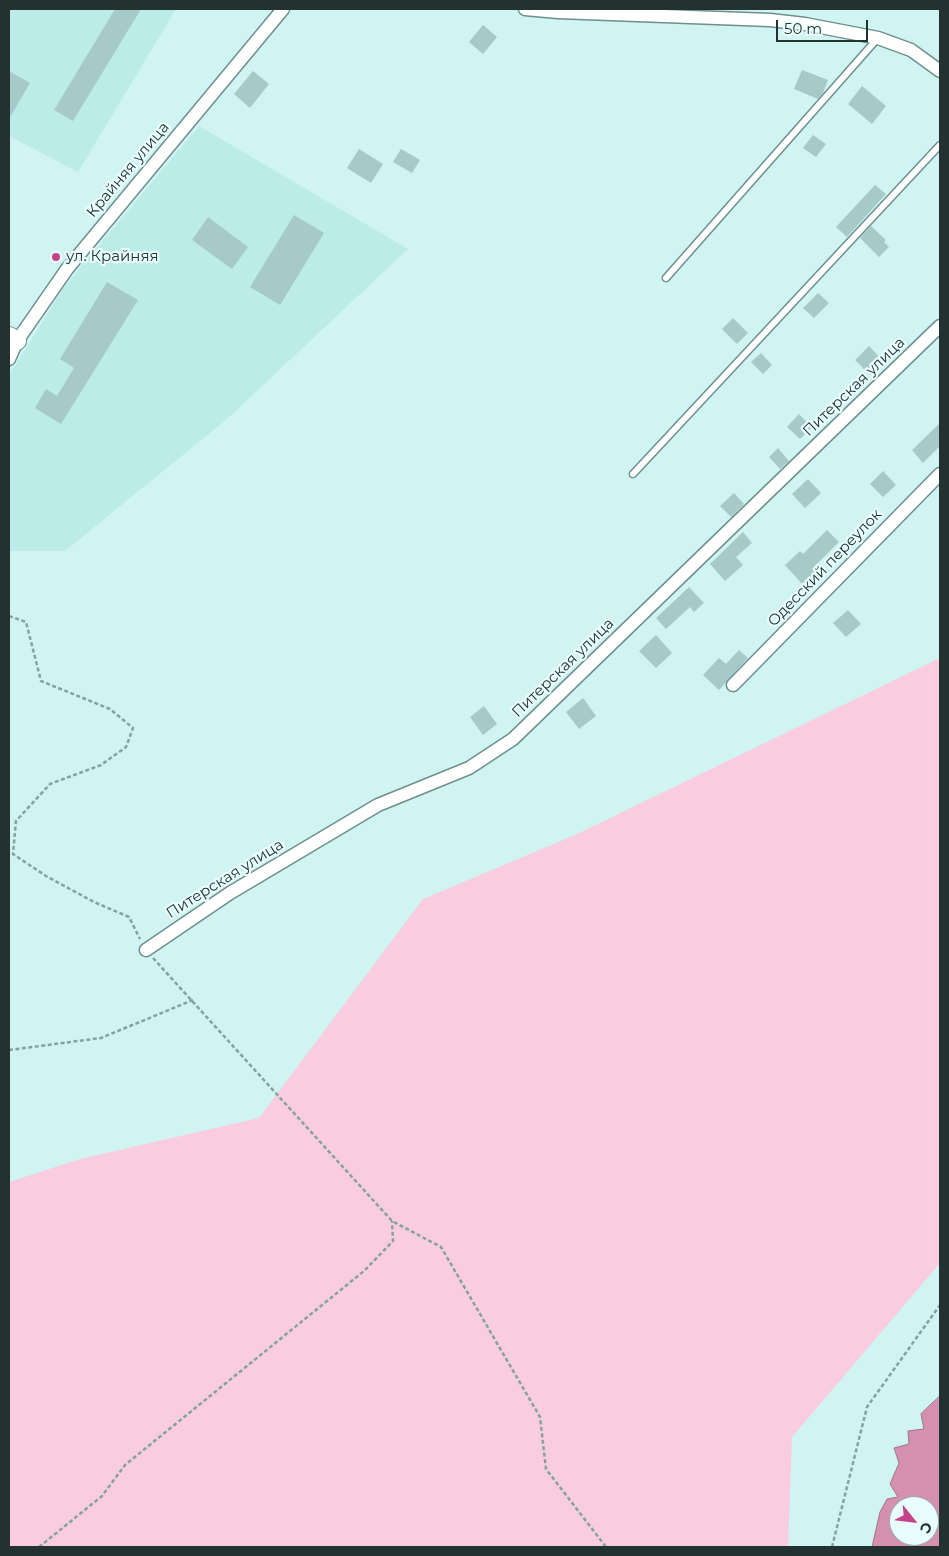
<!DOCTYPE html>
<html>
<head>
<meta charset="utf-8">
<style>
	body { margin:0 }
	#map { position:relative; width:949px; height:1556px; overflow:hidden; background:#cff4f1; font-family:Montserrat,sans-serif }
	canvas { display:block }
	.frame { position:absolute; inset:0; border:10px solid #233230; pointer-events:none }
	.north { position:absolute; left:889px; top:1496px; width:50px; height:50px; box-sizing:border-box; background:#e8fefc; border:1px solid #99acaa; border-radius:50%; rotate:119deg; font-size:14px; font-weight:700; line-height:20px; text-align:center; color:#233230 }
	.north::after { content:''; display:block; margin:auto; width:18px; height:22px; background:#c64389; clip-path:polygon(50% 0,100% 100%,50% 72%,0 100%) }
	.scale { position:absolute; left:776px; top:20px; width:92px; height:22px; box-sizing:border-box; border:2px solid #233230; border-top:0; padding-left:6px; font-size:15px; line-height:18px; white-space:nowrap; color:#233230; -webkit-text-stroke:4px #e8fefc; paint-order:stroke }
</style>
</head>
<body>
<div id="map">
<canvas width="949" height="1556"></canvas>
<div class="frame"></div>
<div class="north">С</div>
<div class="scale">50 m</div>
</div>
<script>
const context = document.querySelector('canvas').getContext('2d');
context.lineJoin = 'round';
function fillPath(path, color) { context.fillStyle = color; context.fill(path, 'evenodd'); }
function stroke(path, color, width, dash) { context.strokeStyle = color; context.lineWidth = width; context.lineCap = dash ? 'butt' : 'round'; context.setLineDash(dash || []); context.stroke(path); }
function write(font, color, halo, rows, align = 'center') {
  context.font = font + ' Montserrat,sans-serif'; context.lineWidth = 4.5; context.setLineDash([]); context.textBaseline = 'middle'; context.strokeStyle = halo; context.fillStyle = color; for (const [text, x, y, turn = 0] of rows) {
    context.save(); context.translate(x, y); context.rotate((+turn || 0) * Math.PI / 180); context.textAlign = isNaN(turn) ? turn : align; if (halo) context.strokeText(text, 0, 0); context.fillText(text, 0, 0); context.restore();
  }
}
const built = new Path2D(`
	M9,9h167l-98,163 -69,-36z
	M199,126l209,123 -181,170 -162,132h-56v-176l55,-88z`);
const green = new Path2D(`
	M940,658v605l-148,174 -4,110h-779v-365l71,-23 179,-41 164,-219 152,-64z`);
const water = new Path2D(`
	M940,1396v151h-68l8,-35 7,-13 11,-2 -8,-13 9,-21 -5,-15 15,-4 -1,-13 16,-2 -3,-15zM899,1506h30v30h-30z`);
const building = new Path2D(`
	M115,9h26l-68,112 -19,-11z
	M483,25l14,12 -14,17 -14,-12z
	M802,70l26,10 -5,13 -5,6 -24,-10z
	M9,71l21,12 -21,36z
	M253,71l16,13 -19,24 -16,-14z
	M862,86l24,20 -14,18 -24,-20z
	M813,135l13,9 -10,13 -13,-9z
	M359,149l24,15 -12,19 -24,-15z
	M401,149l19,11 -8,13 -19,-11z
	M875,185l11,9 -39,43 -11,-10z
	M294,215l30,18 -44,72 -30,-18z
	M208,217l40,30 -16,22 -40,-29z
	M871,226l15,14 -2,2 5,5 -10,10 -19,-19z
	M107,282l31,18 -77,124 -26,-16 11,-19 11,7 17,-28 -14,-9z
	M818,293l11,10 -15,15 -11,-10z
	M733,318l15,15 -11,11 -15,-15z
	M869,346l15,16 -14,13 -15,-15z
	M761,353l11,12 -9,9 -12,-12z
	M799,414l13,13 -12,12 -13,-12z
	M940,423v23l-17,17 -11,-13z
	M778,448l11,13 -9,8 -11,-12z
	M883,471l13,14 -13,12 -13,-13z
	M808,479l13,14 -16,15 -13,-14z
	M734,493l10,11 -13,13 -11,-11z
	M827,530l12,12 -24,24 3,4 -16,14 -17,-19 15,-14 3,3z
	M743,532l9,11 -16,14 7,8 -18,16 -15,-17z
	M689,587l15,16 -10,9 -4,-5 -24,22 -10,-11z
	M848,610l13,14 -15,13 -13,-14z
	M656,635l16,18 -16,15 -17,-17z
	M739,650l9,8 -29,32 -16,-15 16,-17 7,6z
	M583,698l13,18 -17,13 -13,-17z
	M484,706l13,18 -14,11 -13,-18z`);
const path = new Path2D(`
	M9,616l17,6 15,59 69,28 23,19 -7,19 -25,18 -51,19 -34,37 -3,33 33,22 48,26 35,15 11,22
	M153,958l239,263 49,26 99,170 6,52 60,78
	M9,1050l92,-12 92,-38
	M39,1547l63,-51 23,-31 239,-194 29,-30 -1,-20
	M832,1547l35,-140 73,-102`);
const lane = new Path2D(`
	M666,278l212,-240
	M633,474l307,-329`);
const street = new Path2D(`
	M525,9l33,3 212,8 35,4 73,14 33,12 29,21
	M9,359l8,-18 50,-72 216,-260
	M733,685l207,-211
	M146,950l84,-57 148,-88 91,-37 44,-29 427,-413`);
const secondary = new Path2D(`
	M9,336l8,5`);
const markers = [
	[56,257,5,"#c64389"]
];
const streetNames = [
	["Крайняя улица",128,170,-50],
	["Питерская улица",854,387,-44],
	["Одесский переулок",825,568,-46],
	["Питерская улица",563,668,-44],
	["Питерская улица",225,879,-32]
];
const poiNames = [
	["ул. Крайняя",66,257]
];
fillPath(built, '#bcece8');
fillPath(green, '#f9cddf');
fillPath(water, '#d690af');
stroke(water, '#a07489', 1);
fillPath(building, '#a5cac7');
stroke(lane, '#6d908d', 9);
stroke(street, '#6d908d', 15);
stroke(secondary, '#6d908d', 20);
stroke(path, '#86a29f', 2.5, [4, 2.5]);
stroke(lane, '#fff', 6);
stroke(street, '#fff', 12);
stroke(secondary, '#fff', 18);
for (const [x, y, r, color] of markers) { const dot = new Path2D(); dot.arc(x, y, r, 0, 2 * Math.PI); context.fillStyle = color; context.fill(dot); stroke(dot, '#e8fefc', 2); }
write('15px', '#233230', '#e8fefc', streetNames);
write('15px', '#233230', '#e8fefc', poiNames, 'left');
</script>
</body>
</html>
